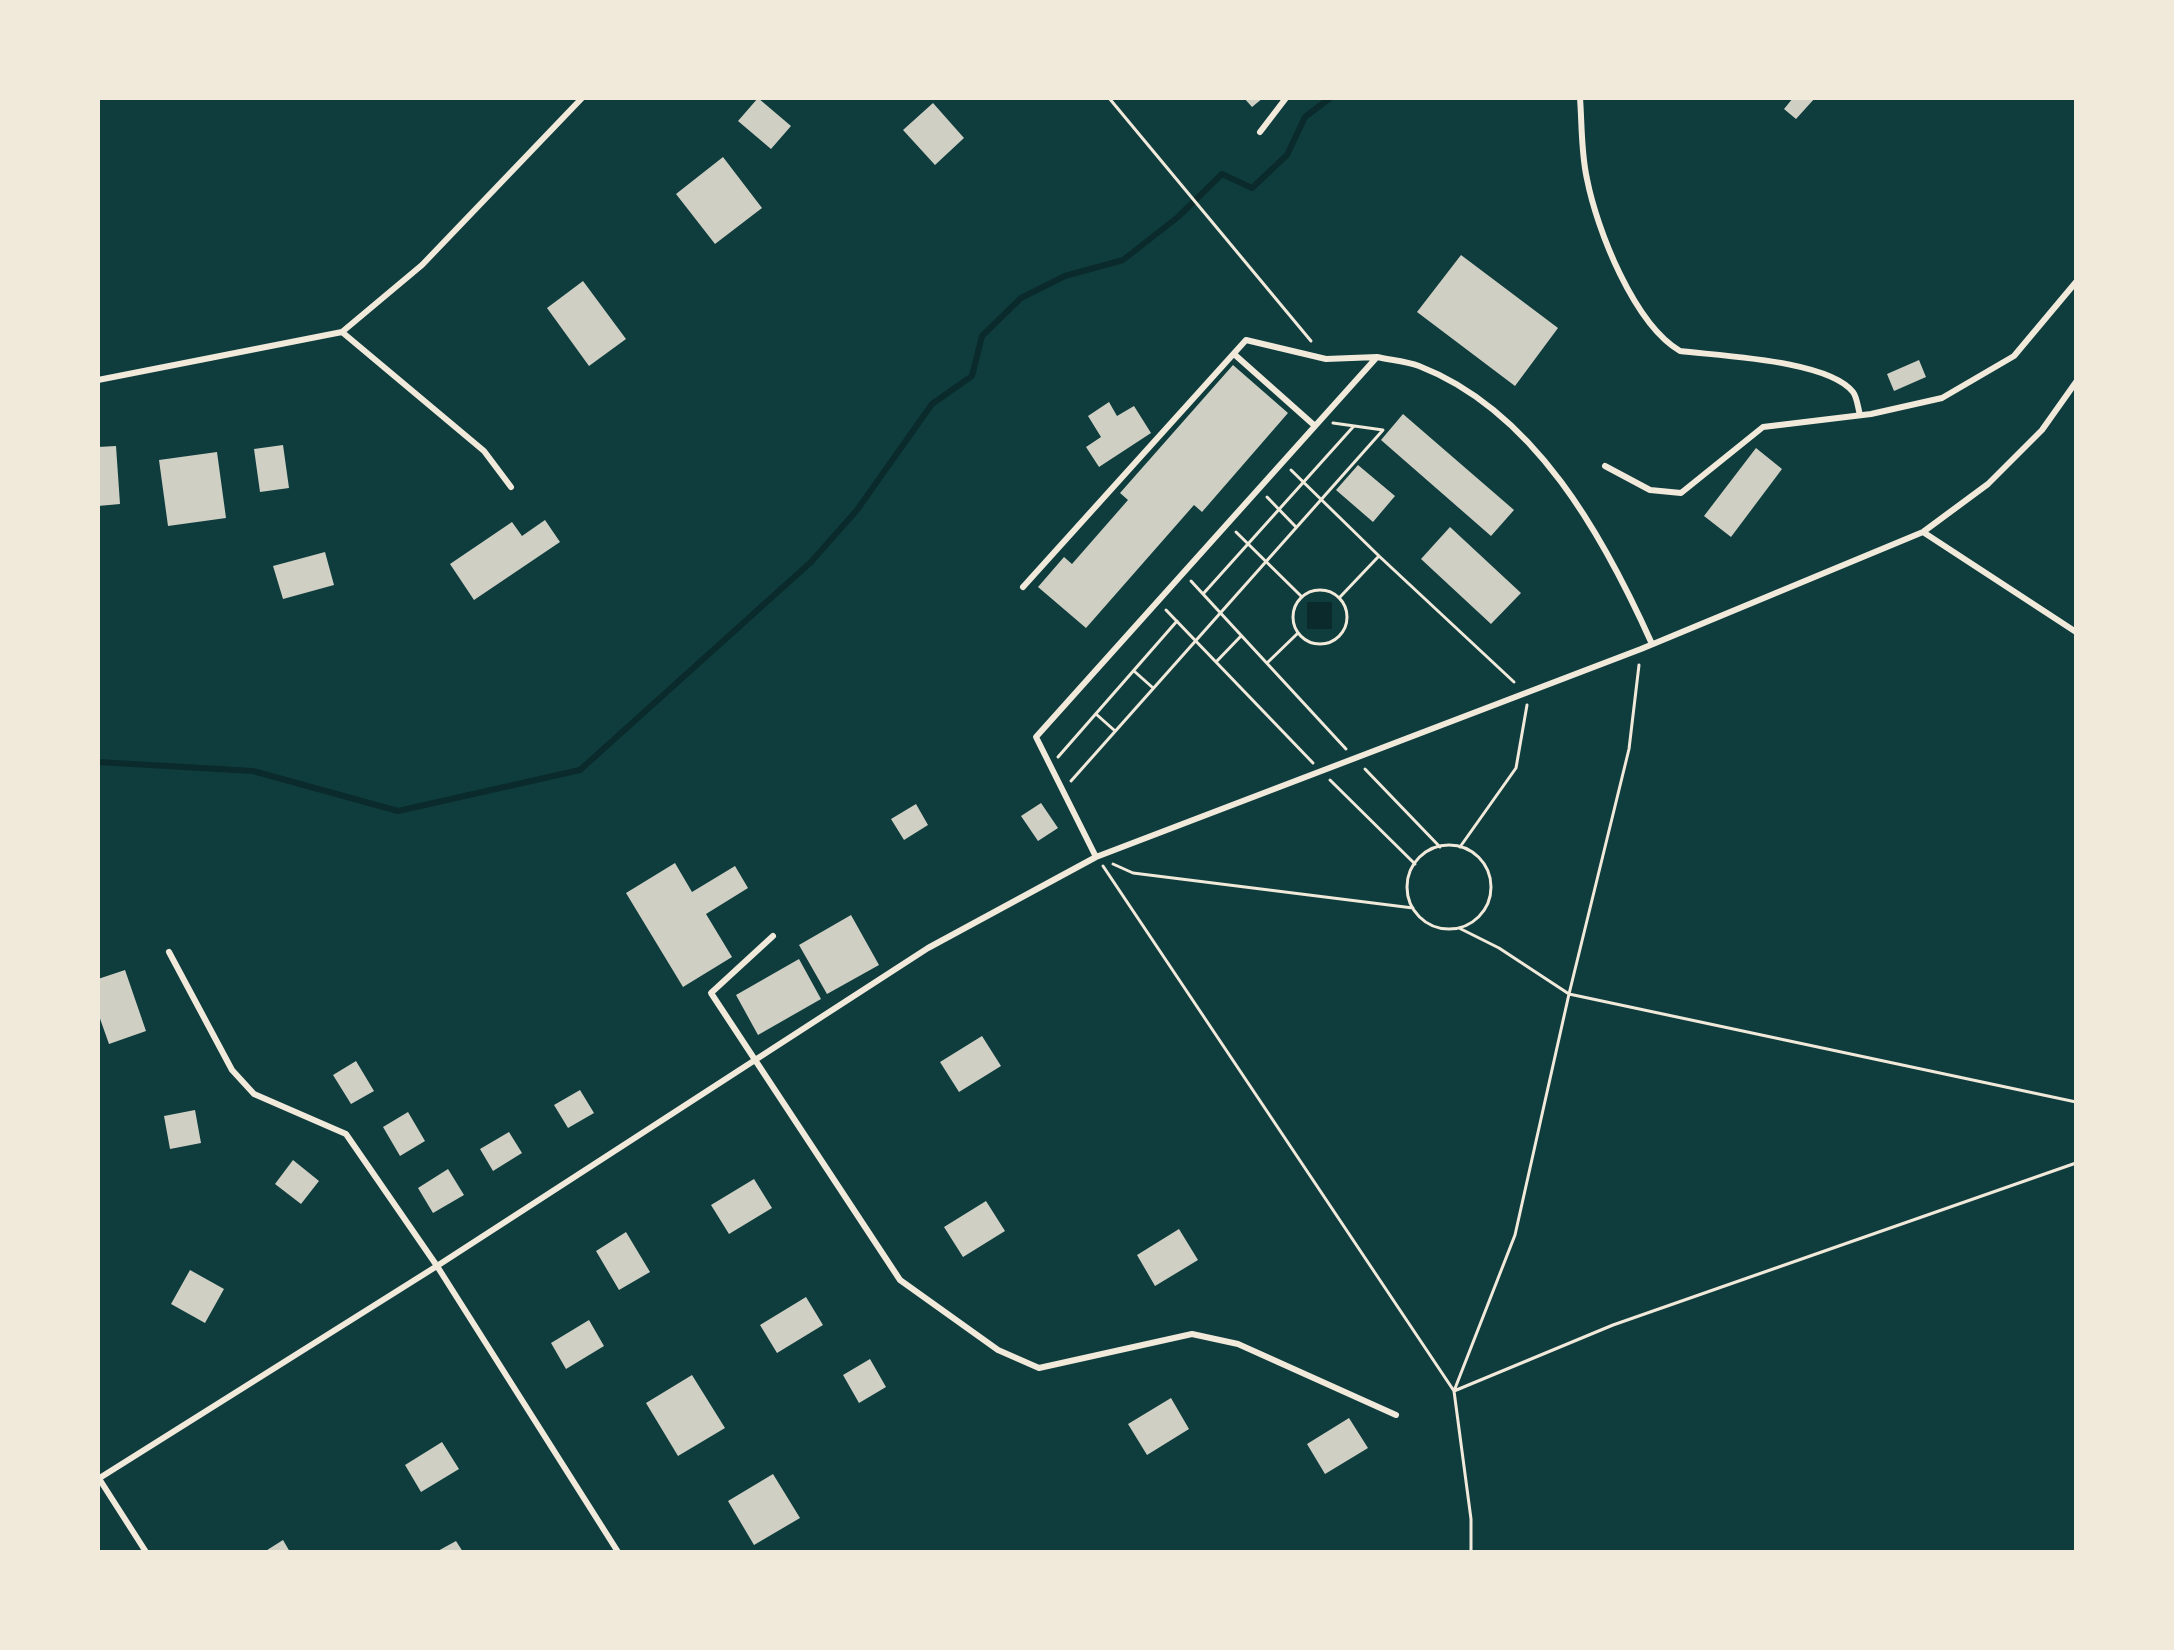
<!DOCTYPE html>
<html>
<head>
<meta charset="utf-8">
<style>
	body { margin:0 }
	#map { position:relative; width:2174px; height:1650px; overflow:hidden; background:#0f3d3e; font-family:Roboto,sans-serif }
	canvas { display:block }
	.frame { position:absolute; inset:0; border:100px solid #f1e9da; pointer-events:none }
</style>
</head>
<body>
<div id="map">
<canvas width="2174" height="1650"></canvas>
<div class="frame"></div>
</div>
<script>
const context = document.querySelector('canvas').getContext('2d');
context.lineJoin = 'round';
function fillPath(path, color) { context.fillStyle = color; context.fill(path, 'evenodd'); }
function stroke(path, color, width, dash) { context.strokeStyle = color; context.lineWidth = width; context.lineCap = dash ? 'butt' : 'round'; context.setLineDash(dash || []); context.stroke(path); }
const water = new Path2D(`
	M1307,602h25v27h-25z`);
const stream = new Path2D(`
	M98,762l155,9 145,40 182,-41 231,-208 46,-52 75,-106 40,-28 10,-40 39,-38 44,-22 58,-16 55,-43 44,-43 30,14 35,-33 18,-38 25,-19`);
const building = new Path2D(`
	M758,98l33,28 -20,23 -33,-28z
	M1244,98h19l-11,9z
	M1793,98h22l-19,21 -12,-10z
	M933,103l31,35 -29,27 -32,-35z
	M723,157l39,51 -47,36 -39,-50z
	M1461,255l97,73 -43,58 -98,-74z
	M583,281l43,58 -37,27 -42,-58z
	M1919,360l7,17 -32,14 -7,-17z
	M1233,365l55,48 -86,99 -8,-7 -108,123 -48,-41 26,-30 8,7 56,-64 -8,-7z
	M1109,402l8,14 17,-10 17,27 -52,34 -13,-20 15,-10 -13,-21z
	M1403,414l111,96 -23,26 -110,-96z
	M283,445l6,43 -29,4 -6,-43z
	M116,446l4,58 -22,2v-59z
	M1756,448l26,21 -51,68 -27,-21z
	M217,452l9,66 -58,8 -9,-66z
	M1358,465l37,31 -22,26 -37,-32z
	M545,520l15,22 -86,58 -24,-36 62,-42 10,14z
	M1450,527l71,66 -30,31 -70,-65z
	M325,552l9,33 -51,14 -10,-33z
	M1041,803l17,25 -20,13 -17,-25z
	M916,804l12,21 -24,15 -13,-21z
	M675,863l17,29 43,-26 13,22 -42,26 26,43 -49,30 -57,-94z
	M851,915l28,50 -52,29 -28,-49z
	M799,959l22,40 -63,36 -22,-40z
	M125,970l21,61 -37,13 -11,-31v-34z
	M982,1036l19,30 -42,26 -19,-30z
	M356,1061l18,30 -23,13 -18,-29z
	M580,1090l14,23 -26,15 -14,-23z
	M195,1110l6,33 -31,6 -6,-33z
	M408,1112l17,29 -25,15 -17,-29z
	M509,1132l13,21 -29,18 -13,-22z
	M293,1160l26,21 -18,23 -26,-20z
	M448,1169l16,26 -31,18 -15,-25z
	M754,1179l18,29 -43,26 -18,-29z
	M986,1201l19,30 -42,26 -19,-30z
	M1179,1229l19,31 -43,26 -18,-31z
	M626,1232l24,40 -31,18 -23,-39z
	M190,1270l34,19 -19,34 -34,-19z
	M806,1297l17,28 -46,28 -17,-28z
	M589,1320l15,26 -38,23 -15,-26z
	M870,1359l16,28 -27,16 -16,-28z
	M692,1375l33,53 -47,28 -32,-53z
	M1171,1398l18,31 -42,26 -19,-31z
	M1349,1418l19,30 -43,26 -18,-30z
	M442,1442l17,27 -38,23 -16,-27z
	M773,1474l27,44 -46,27 -26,-44z
	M283,1540l7,12h-26z
	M456,1541l7,11h-27z`);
const path = new Path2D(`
	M1109,98l202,243
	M1291,470l88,86
	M1267,497l28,29
	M1236,532l65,64
	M1191,581l155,168
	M1293 617a27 27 0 1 1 54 0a27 27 0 1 1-54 0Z
	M1203,594l150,-167
	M1340,597l39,-41 135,126
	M1166,610l147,153
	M1216,662l25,-26
	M1267,663l31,-30
	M1134,671l18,16
	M1096,714l18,16
	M1058,757l119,-136
	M1365,769l75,78
	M1330,780l85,84
	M1071,781l312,-351 -50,-7
	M1407 887a42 42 0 1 1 84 0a42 42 0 1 1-84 0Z
	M1460,847l56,-79 11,-63
	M1113,864l20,9 280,35
	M1103,866l351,525 17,128v33
	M1459,928l40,20 70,46 60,-245 10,-84
	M1454,1391l61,-156 54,-241 507,108
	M1454,1391l159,-66 463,-162`);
const service = new Path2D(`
	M1580,98c2,26 1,55 7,81 10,51 47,145 93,172 40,5 148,9 173,41 4,5 5,16 7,23
	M1260,132l26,-34
	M342,332l142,119 27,36
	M1234,354l81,72
	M98,380l244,-48 80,-67 160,-167
	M1605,466l45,24 31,3 82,-66 108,-13 71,-16 72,-42 62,-74
	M1923,532l153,100
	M1023,587l223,-247 80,19 51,-2
	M1096,857l-60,-120 341,-380c13,3 29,4 42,9 116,45 185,171 233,278
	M773,936l-62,57 189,287 98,70 41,18 153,-34 46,10 158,71
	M169,952l63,118 22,24 92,40 91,132 181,286
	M98,1477l48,75
	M98,1479l339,-213 491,-318 168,-91 545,-208 282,-117 65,-48 54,-54 34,-48`);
fillPath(water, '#0a2a2b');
stroke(stream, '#0a2a2b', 6);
fillPath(building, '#cfcfc3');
stroke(path, '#f1e9da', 3);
stroke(service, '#f1e9da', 6);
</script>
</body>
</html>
